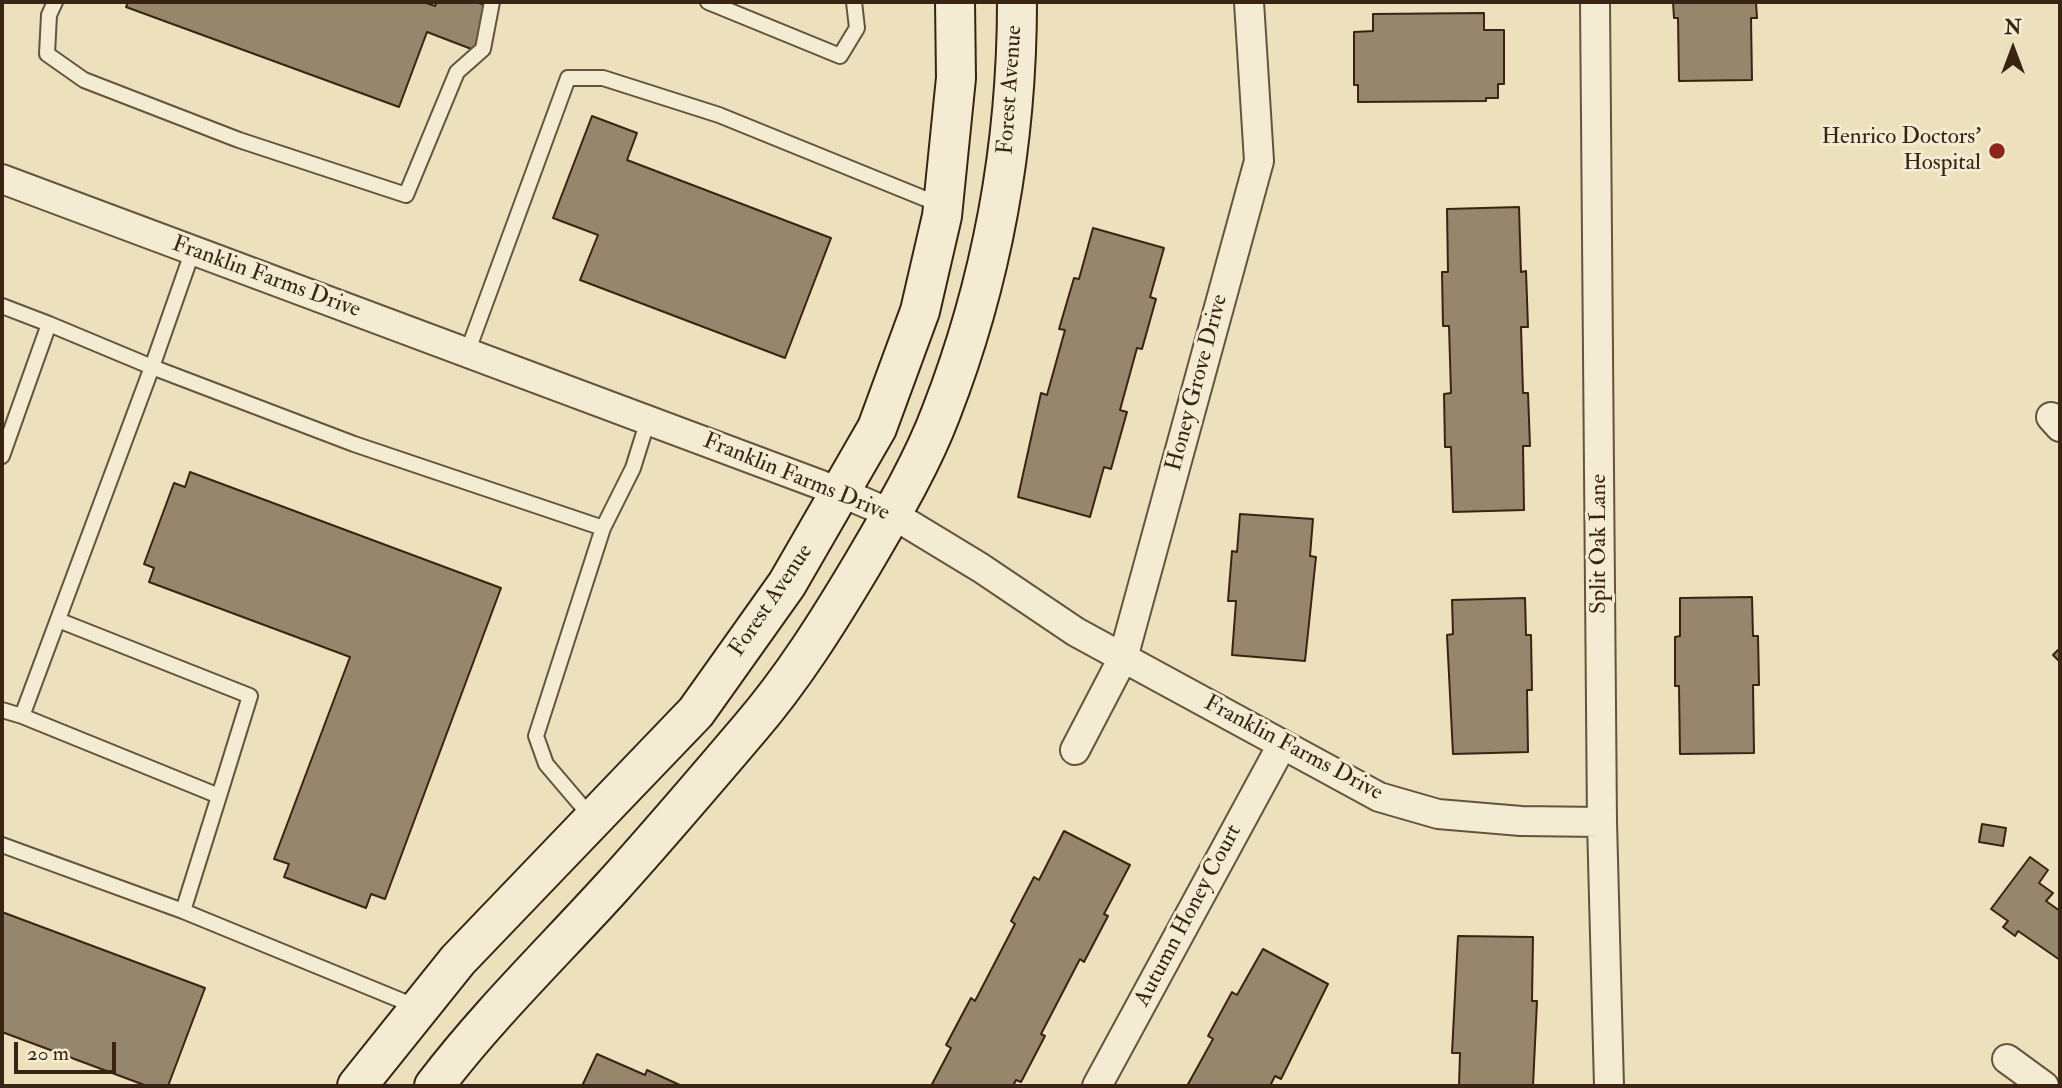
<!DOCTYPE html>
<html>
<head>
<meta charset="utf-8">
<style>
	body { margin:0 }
	#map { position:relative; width:2062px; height:1088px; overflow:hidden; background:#ece1bc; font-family:"IM FELL Double Pica",serif }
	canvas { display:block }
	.frame { position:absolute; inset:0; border:4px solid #392414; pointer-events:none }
	.north { position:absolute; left:1978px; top:14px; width:70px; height:70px; -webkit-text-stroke:5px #f3ecd3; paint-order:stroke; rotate:0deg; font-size:19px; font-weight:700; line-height:28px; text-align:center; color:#392414 }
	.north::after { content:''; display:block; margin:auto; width:24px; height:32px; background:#392414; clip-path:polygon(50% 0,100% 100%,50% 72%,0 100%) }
	.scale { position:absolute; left:14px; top:1042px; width:102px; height:32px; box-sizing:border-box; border:4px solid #392414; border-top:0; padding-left:9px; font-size:21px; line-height:24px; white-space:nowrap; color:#392414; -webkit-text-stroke:5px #f3ecd3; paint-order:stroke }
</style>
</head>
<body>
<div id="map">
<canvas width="2062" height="1088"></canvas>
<div class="frame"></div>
<div class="north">N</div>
<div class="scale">20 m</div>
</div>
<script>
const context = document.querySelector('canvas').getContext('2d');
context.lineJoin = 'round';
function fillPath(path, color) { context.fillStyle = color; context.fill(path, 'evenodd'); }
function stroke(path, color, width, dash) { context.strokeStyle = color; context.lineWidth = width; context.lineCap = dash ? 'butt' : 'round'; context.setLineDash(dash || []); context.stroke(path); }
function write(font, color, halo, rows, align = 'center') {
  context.font = font + ' "IM FELL Double Pica",serif'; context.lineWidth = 6; context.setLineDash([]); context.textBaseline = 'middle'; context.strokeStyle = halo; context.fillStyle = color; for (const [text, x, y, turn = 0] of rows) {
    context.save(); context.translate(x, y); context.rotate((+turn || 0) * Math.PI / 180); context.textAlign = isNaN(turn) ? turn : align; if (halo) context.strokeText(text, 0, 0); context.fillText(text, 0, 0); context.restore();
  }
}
const building = new Path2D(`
	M128,2h295l12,4 2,-4h39l14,5 -16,43 -47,-18 -28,75 -273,-100z
	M1673,2h83l1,16h-6l1,62 -73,1 -1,-63h-4z
	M1484,13v17h20v54h-6v14h-12v3l-128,1v-17h-4v-53l19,-1v-17z
	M592,116l45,17 -10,27 204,78 -46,120 -205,-78 18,-45 -45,-17z
	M1519,207l2,65 5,-1 2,56h-7l2,66h5l2,53h-7l1,64 -71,2 -2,-65h-6l-1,-53 7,-1 -2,-67h-6l-1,-54h6l-1,-63z
	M1093,228l71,20 -14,49 6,2 -14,50 -5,-1 -17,62 7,2 -16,57 -7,-2 -14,50 -72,-20 23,-104 6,2 18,-65 -6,-1 15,-51 5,1z
	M190,472l311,116 -116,311 -14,-5 -5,14 -82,-31 5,-13 -15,-5 76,-202 -201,-75 5,-14 -10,-4 30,-81 11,4z
	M1240,514l73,5 -3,37 6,1 -11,104 -73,-6 4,-54h-8l4,-50 5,1z
	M1752,597l1,39h5l1,49h-6l1,68 -74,1 -1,-68h-4v-49l5,-1v-38z
	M1525,598l1,37h5l1,55h-5l1,62 -75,2 -6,-119 6,-1 -1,-34z
	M2060,648v14l-7,-7z
	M1982,824l24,4 -3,18 -24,-4z
	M1064,831l66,34 -26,49 4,2 -24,46 -4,-3 -39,75 4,2 -24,46 -5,-2 -3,6h-82l20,-38 -5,-3 25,-47 4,3 40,-77 -4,-3 23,-44 5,3z
	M2030,857l18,13 -9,13 14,10 -7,8 14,10v49l-42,-29 -3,5 -12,-9 5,-6 -17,-12z
	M2,912l203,76 -37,98h-21l-145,-54z
	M1458,936l75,1 -1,64h5l-4,85h-74l1,-33h-8z
	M1263,949l65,35 -47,95 -6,-3 -5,10h-83l26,-47 -5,-3 24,-44 5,3z
	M597,1054l48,21 2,-5 35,16h-100z`);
const service = new Path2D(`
	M55,2l-6,13 -2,39 37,26 155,60 167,55 51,-123 26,-23 9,-47
	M708,2l132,54 17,-28 -3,-26
	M193,250l-41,117 202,77 249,84 30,-60 15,-48
	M2,306l47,18
	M467,353l101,-275h35l116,37 224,91
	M2,456l47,-132 103,43 -130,349 197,80 -36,115 234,96
	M58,620l192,76 -31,100
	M2,710l20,6
	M592,818l-46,-54 -10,-28 67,-208
	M2,845l181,66`);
const minor = new Path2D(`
	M1595,2l7,820 7,264
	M2,179l838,313 52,22 89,54 95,64 303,165 59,17 83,7 81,1
	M2051,417l9,10
	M1075,750l48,-92 136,-497 -10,-159
	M2007,1059l37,27
	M1097,1086l185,-341`);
const secondary = new Path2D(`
	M357,1086l101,-126 238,-248 91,-128 90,-156 43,-117 22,-95 14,-138 -1,-76
	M434,1086c54,-71 118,-133 178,-199 47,-52 93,-106 138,-159 43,-50 78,-106 112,-163 28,-48 59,-99 79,-152 51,-131 76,-271 76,-411`);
const markers = [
	[1997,151,9,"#8f2418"]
];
const streetNames = [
	["Forest Avenue",1011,90,-86],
	["Franklin Farms Drive",266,278,20],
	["Honey Grove Drive",1198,383,-75],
	["Franklin Farms Drive",796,478,22],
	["Split Oak Lane",1600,544,-90],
	["Forest Avenue",772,601,-56],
	["Franklin Farms Drive",1293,749,28],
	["Autumn Honey Court",1189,916,-62]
];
const poiNames = [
	["Henrico Doctors'",1981,138],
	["Hospital",1981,164]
];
fillPath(building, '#96866b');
stroke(building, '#392414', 2);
stroke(service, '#66533e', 18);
stroke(minor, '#66533e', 32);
stroke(secondary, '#392414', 42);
stroke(service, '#f3ecd3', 14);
stroke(minor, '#f3ecd3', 28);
stroke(secondary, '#f3ecd3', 38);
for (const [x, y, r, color] of markers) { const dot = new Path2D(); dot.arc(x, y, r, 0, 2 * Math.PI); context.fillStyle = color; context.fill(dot); stroke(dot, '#f3ecd3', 2.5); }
write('23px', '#392414', '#f3ecd3', streetNames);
write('23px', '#392414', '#f3ecd3', poiNames, 'right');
</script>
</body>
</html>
